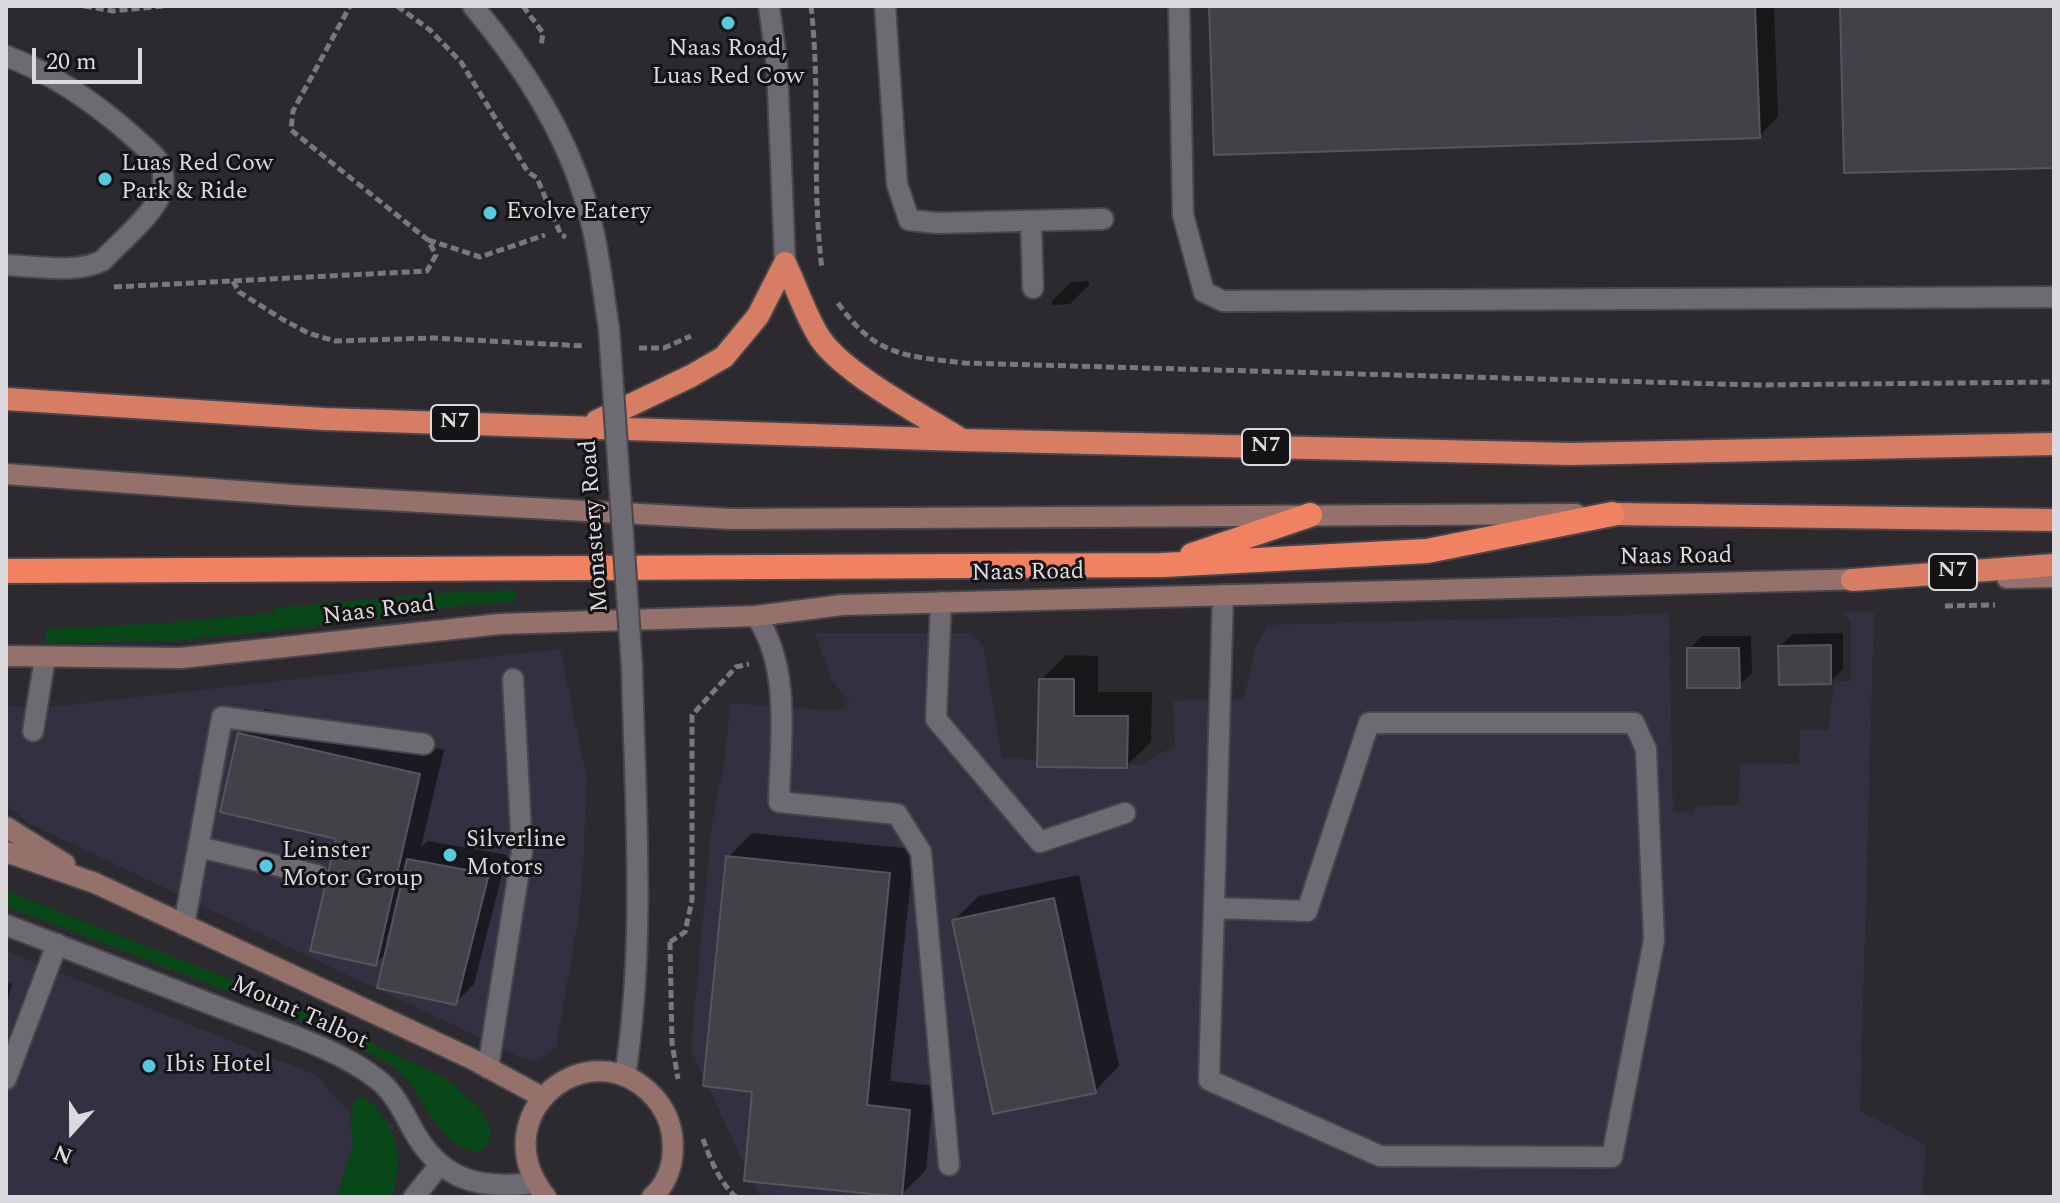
<!DOCTYPE html>
<html>
<head>
<meta charset="utf-8">
<style>
	body { margin:0 }
	#map { position:relative; width:2060px; height:1203px; overflow:hidden; background:#2d2a2f; font-family:Spectral,serif }
	canvas { display:block }
	.frame { position:absolute; inset:0; border:8px solid #dbd9dd; pointer-events:none }
	.north { position:absolute; left:32px; top:1091px; width:80px; height:80px; -webkit-text-stroke:6px #151316; paint-order:stroke; rotate:201deg; font-size:22px; font-weight:700; line-height:32px; text-align:center; color:#dbd9dd }
	.north::after { content:''; display:block; margin:auto; width:28px; height:36px; background:#dbd9dd; clip-path:polygon(50% 0,100% 100%,50% 72%,0 100%) }
	.scale { position:absolute; left:32px; top:48px; width:110px; height:36px; box-sizing:border-box; border:4px solid #dbd9dd; border-top:0; padding-left:10px; font-size:24px; line-height:28px; white-space:nowrap; color:#dbd9dd; -webkit-text-stroke:6px #151316; paint-order:stroke }
</style>
</head>
<body>
<div id="map">
<canvas width="2060" height="1203"></canvas>
<div class="frame"></div>
<div class="north">N</div>
<div class="scale">20 m</div>
</div>
<script>
const context = document.querySelector('canvas').getContext('2d');
context.lineJoin = 'round';
function fillPath(path, color) { context.fillStyle = color; context.fill(path, 'evenodd'); }
function stroke(path, color, width, dash) { context.strokeStyle = color; context.lineWidth = width; context.lineCap = dash ? 'butt' : 'round'; context.setLineDash(dash || []); context.stroke(path); }
function write(font, color, halo, rows, align = 'center') {
  context.font = font + ' Spectral,serif'; context.lineWidth = 6; context.setLineDash([]); context.textBaseline = 'middle'; context.strokeStyle = halo; context.fillStyle = color; for (const [text, x, y, turn = 0] of rows) {
    context.save(); context.translate(x, y); context.rotate((+turn || 0) * Math.PI / 180); context.textAlign = isNaN(turn) ? turn : align; if (halo) context.strokeText(text, 0, 0); context.fillText(text, 0, 0); context.restore();
  }
}
const commercial = new Path2D(`
	M1843,611l31,2 -14,498 66,34 -4,52h-1127l-37,-3 -67,-144 21,-228 13,-61 5,-58 107,8 13,-9 -18,-21 -17,-48h156l12,12 19,113 141,7 32,-20 -1,-44 70,-2 12,-53 12,-21 401,-11 4,198 21,1 1,-7 44,-1 1,-42 59,1 1,-34h29l5,-49h17v-57z
	M560,649l26,126 -2,80 -5,57 -23,136 -19,13 -14,-3 -493,-234 -24,-19v-99l45,1z
	M6,951l309,124 39,42 15,-4 25,12 -27,72h-361z`);
const green = new Path2D(`
	M515,590v11l-73,7 -72,13 -197,20 -127,2v-14l120,-6 108,-10 -1,-5 178,-16z
	M6,891l259,102 180,85 34,30 11,20 -1,15 -10,9c-48,-4 -54,-69 -93,-90 -59,-32 -123,-57 -185,-81 -65,-25 -130,-51 -195,-74z
	M362,1096c23,14 36,42 36,70 0,10 -4,21 -6,31h-55l16,-53 -3,-31 5,-13z`);
const shadow = new Path2D(`
	M1211,6h563l4,111 -19,19z
	M1089,281v4l-19,19 -18,1v-4l19,-19z
	M1843,633v36l-13,13 -50,-36 13,-12z
	M1702,636h49l1,37 -13,13 -50,-37z
	M1066,655l32,1v36h54l-1,50 -25,24 -87,-1 2,-85z
	M264,709l180,41 -23,97 7,-6 79,14 -33,129 -19,19 -67,-51 -13,12 -36,-126 -99,-104z
	M752,833l162,16 -24,232 44,5 -8,84 -25,25 -147,-105 -26,-233z
	M1079,875l40,191 -24,25 -141,-171 25,-24z
	M6,982l6,2 -6,24z`);
const building = new Path2D(`
	M1209,6h546l5,132 -546,17z
	M1840,6h214v162l-210,5z
	M1831,645v39l-52,1 -1,-39z
	M1687,648h52l1,40h-53z
	M1039,679h35v37h54l-1,52 -90,-1z
	M238,733l182,41 -44,192 -66,-15 26,-112 -116,-27z
	M726,856l164,17 -23,232 43,5 -8,87 -158,-16 8,-89 -49,-6z
	M407,859l82,15 -33,131 -79,-17z
	M1054,898l42,195 -103,21 -41,-194z`);
const path = new Path2D(`
	M84,6l29,5 50,-5
	M397,6l33,24 31,32 67,110 9,6 24,57 5,2
	M523,6l20,27 -2,13
	M811,6c10,87 0,176 11,263
	M428,240l52,17 65,-22
	M233,281l6,11 43,27 26,14 27,8 98,-3 152,8
	M114,287l313,-16 9,-16 -8,-15 -137,-110 2,-19 57,-105
	M838,303c37,53 66,53 127,60l791,22 298,-3
	M639,348h25l27,-12
	M1945,606l50,-1
	M670,942l15,-10 7,-32v-185l44,-48 13,-3
	M670,942l2,101 6,36
	M703,1139c7,20 17,44 33,58`);
const service = new Path2D(`
	M885,6l12,178 12,36 28,3 166,-4
	M1179,6l4,209 21,77 19,9 831,-4
	M6,56c49,18 91,48 130,83 8,8 21,17 25,27 3,7 3,18 1,25 -6,21 -44,53 -60,70 -28,13 -66,5 -96,4
	M1031,222l2,66
	M941,602l-5,117 104,123 85,-29
	M756,616c36,53 24,125 23,186l118,12 24,38 28,313
	M33,731l12,-73
	M199,847l118,28
	M1216,908l91,3 62,-188h265l12,26 8,191 -42,217 -232,-1 -171,-76 14,-485
	M184,925l38,-208 202,27
	M488,1068l34,-217 -9,-172
	M6,1079l51,-135
	M414,1197l25,-31`);
const minor = new Path2D(`
	M6,925c76,29 152,58 228,88 43,17 107,37 143,66 16,12 26,32 35,49 28,52 66,62 122,55`);
const tertiary = new Path2D(`
	M473,6c48,57 89,119 111,190 14,43 18,89 25,133
	M769,6l8,59 8,198
	M625,1076c21,-134 10,-272 7,-408`);
const secondary = new Path2D(`
	M6,474l288,21 438,24 844,-5
	M2007,578l47,-1
	M6,656l175,2 319,-34 256,-8 86,-11 1025,-26
	M6,827l59,37
	M6,852l89,31 377,176 70,38
	M546,1197c-66,-82 44,-171 108,-100 10,11 16,23 18,38 3,23 -2,46 -20,62`);
const trunk = new Path2D(`
	M785,263c11,23 23,59 37,78 25,34 100,74 137,97
	M6,399l318,20 637,21 610,14 483,-10
	M597,421l94,-45 33,-19 34,-41 27,-53
	M1612,514l442,6
	M1852,580l202,-15`);
const motorway = new Path2D(`
	M1192,555l118,-40
	M6,571l1157,-6 264,-14 185,-37`);
const tertiaryBridge = new Path2D(`
	M609,329l23,339`);
const markers = [
	[728,23,8,"#55cadf"],
	[105,179,8,"#55cadf"],
	[490,213,8,"#55cadf"],
	[450,855,8,"#55cadf"],
	[266,866,8,"#55cadf"],
	[149,1066,8,"#55cadf"]
];
const shields = [
	[455,423,48],
	[1266,447,48],
	[1953,572,48]
];
const shieldNames = [
	["N7",455,423],
	["N7",1266,447],
	["N7",1953,572]
];
const poiNames = [
	["Naas Road,",728,50,"center"],
	["Luas Red Cow",728,78,"center"],
	["Luas Red Cow",121,165],
	["Park & Ride",121,193],
	["Evolve Eatery",506,213],
	["Silverline",466,841],
	["Motors",466,869],
	["Leinster",282,852],
	["Motor Group",282,880],
	["Ibis Hotel",165,1066]
];
const streetNames = [
	["Monastery Road",596,526,-94],
	["Naas Road",1676,558,-1],
	["Naas Road",1028,574,-1],
	["Naas Road",379,612,-7],
	["Mount Talbot",299,1014,24]
];
fillPath(commercial, '#333041');
fillPath(green, '#074718');
fillPath(shadow, '#0007');
fillPath(building, '#424148');
stroke(building, '#55555c', 2);
stroke(service, '#48464b', 24);
stroke(minor, '#48464b', 24);
stroke(tertiary, '#48464b', 24);
stroke(secondary, '#48464b', 24);
stroke(trunk, '#48464b', 26);
stroke(motorway, '#48464b', 28);
stroke(path, '#7b787d', 5, [8, 4]);
stroke(service, '#6e6a71', 20);
stroke(minor, '#6e6a71', 20);
stroke(tertiary, '#6e6a71', 20);
stroke(secondary, '#95716c', 20);
stroke(trunk, '#d77d64', 22);
stroke(motorway, '#f18261', 24);
stroke(tertiaryBridge, '#48464b', 24, []);
stroke(tertiaryBridge, '#6e6a71', 20);
for (const [x, y, r, color] of markers) { const dot = new Path2D(); dot.arc(x, y, r, 0, 2 * Math.PI); context.fillStyle = color; context.fill(dot); stroke(dot, '#151316', 3); }
for (const [x, y, w] of shields) { const box = new Path2D(); box.roundRect(x - w / 2, y - 18, w, 36, 6); context.fillStyle = '#151316'; context.fill(box); stroke(box, '#dbd9dd', 2); }
write('bold 22px', '#dbd9dd', null, shieldNames);
write('24px', '#dbd9dd', '#151316', poiNames, 'left');
write('24px', '#dbd9dd', '#151316', streetNames);
</script>
</body>
</html>
